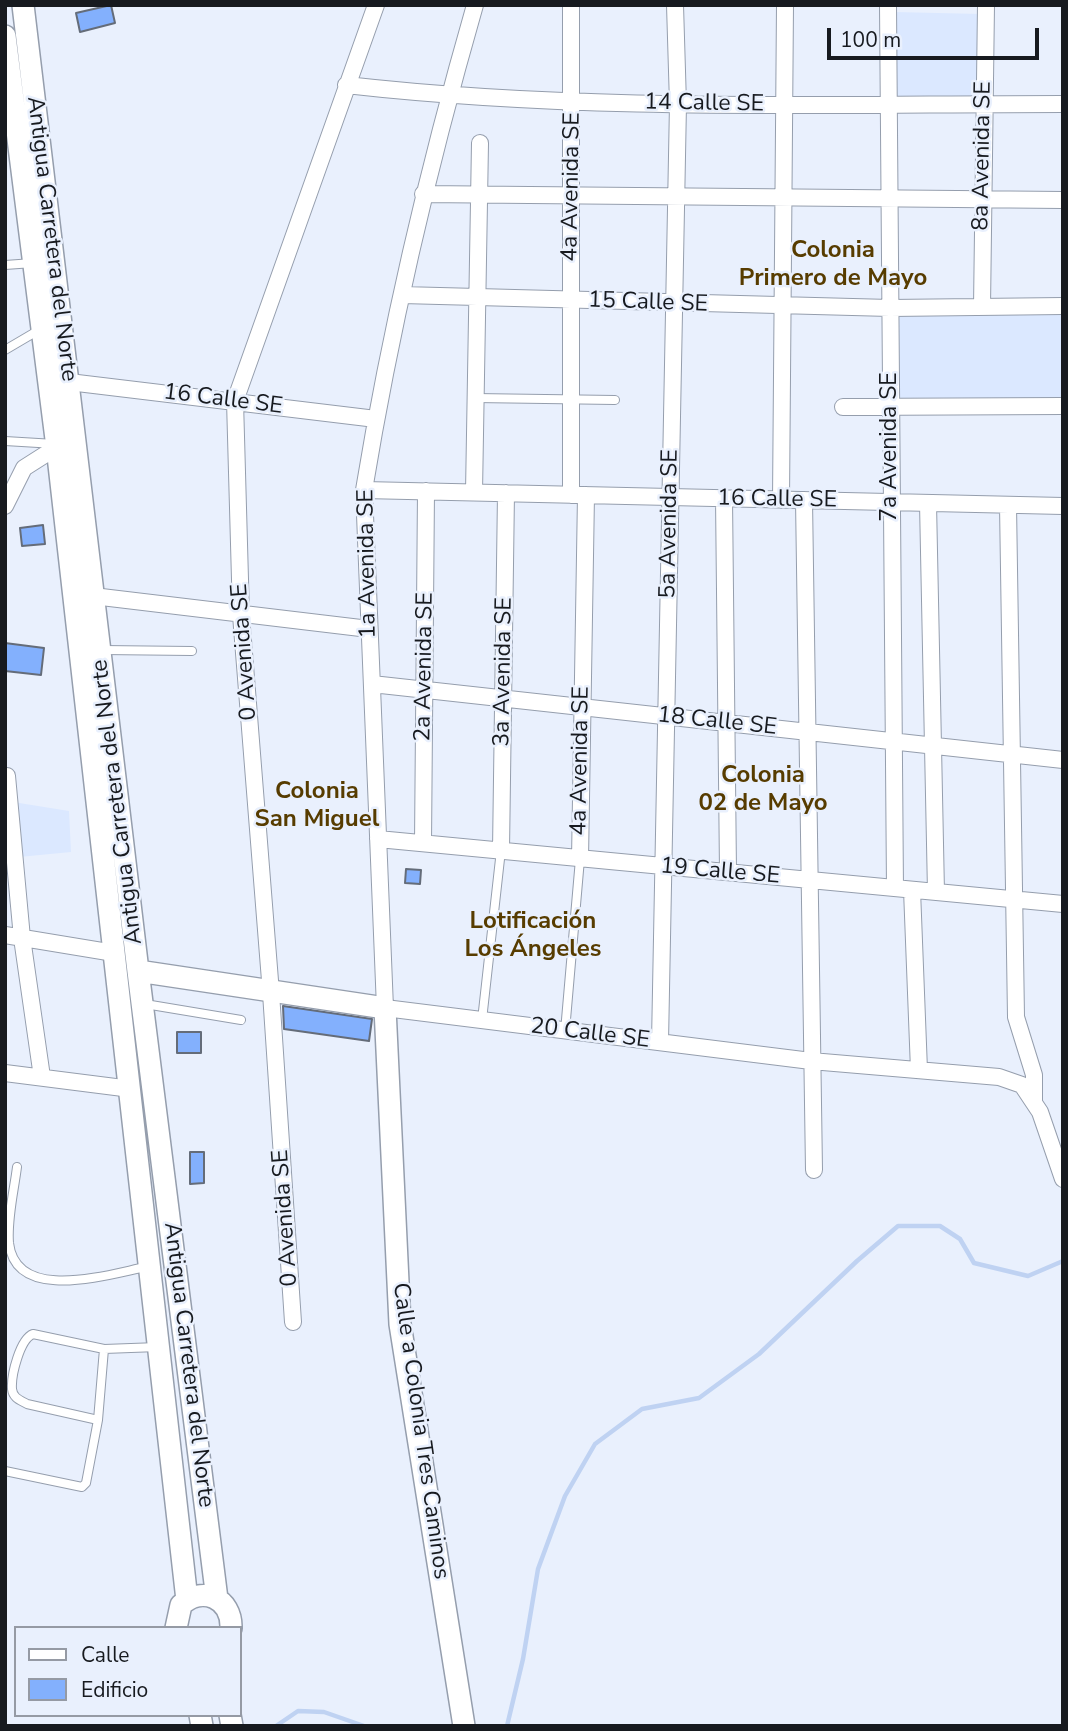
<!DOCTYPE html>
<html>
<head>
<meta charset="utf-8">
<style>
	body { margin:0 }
	#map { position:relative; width:1068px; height:1731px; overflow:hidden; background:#e9f0fd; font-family:"Nunito Sans",sans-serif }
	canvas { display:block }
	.frame { position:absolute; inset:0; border:7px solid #171a1f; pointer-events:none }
	.legend { position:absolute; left:14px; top:1626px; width:228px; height:91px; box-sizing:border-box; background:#e9f0fd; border:2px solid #959aa4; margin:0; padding:9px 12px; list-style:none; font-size:21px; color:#171a1f }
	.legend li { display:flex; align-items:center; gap:14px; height:35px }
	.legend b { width:35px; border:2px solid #959aa4 }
	.scale { position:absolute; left:827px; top:28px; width:212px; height:32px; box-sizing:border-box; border:4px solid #171a1f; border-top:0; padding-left:9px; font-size:21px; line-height:24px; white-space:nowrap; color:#171a1f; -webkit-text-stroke:5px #e9f0fd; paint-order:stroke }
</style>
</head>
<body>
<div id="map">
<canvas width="1068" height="1731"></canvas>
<div class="frame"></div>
<ul class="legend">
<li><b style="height:9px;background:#fff"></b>Calle</li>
<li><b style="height:19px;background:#83b0fd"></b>Edificio</li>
</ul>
<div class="scale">100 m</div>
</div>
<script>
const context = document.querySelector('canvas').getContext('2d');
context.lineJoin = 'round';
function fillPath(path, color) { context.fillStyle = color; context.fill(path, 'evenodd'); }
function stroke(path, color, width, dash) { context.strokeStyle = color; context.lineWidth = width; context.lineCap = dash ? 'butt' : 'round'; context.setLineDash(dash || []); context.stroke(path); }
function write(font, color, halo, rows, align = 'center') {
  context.font = font + ' "Nunito Sans",sans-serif'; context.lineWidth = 5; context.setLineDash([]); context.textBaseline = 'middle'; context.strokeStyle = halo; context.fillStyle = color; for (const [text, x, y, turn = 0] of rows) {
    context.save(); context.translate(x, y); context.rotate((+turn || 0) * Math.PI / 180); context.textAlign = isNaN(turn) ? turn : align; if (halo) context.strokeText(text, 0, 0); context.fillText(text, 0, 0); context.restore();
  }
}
const built = new Path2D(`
	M894,12l87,2 -2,84 -86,1z
	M1063,311v89l-168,-1 1,-86z
	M13,802l56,9 2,41 -52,5z`);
const stream = new Path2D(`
	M276,1726l22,-15 26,1 40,14
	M507,1726l16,-67 15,-90 27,-73 30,-52 47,-35 57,-11 60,-44 98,-93 41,-35h42l20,13 14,24 54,13 35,-15`);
const building = new Path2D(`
	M111,5l4,18 -35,9 -4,-19z
	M43,525l2,19 -23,2 -2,-18z
	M5,643l39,5 -3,27 -36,-4z
	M406,869l15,1 -1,14 -15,-1z
	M283,1006l89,13 -3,22 -85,-12z
	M177,1032h24v21h-24z
	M190,1152h14v31l-14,1z`);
const lane = new Path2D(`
	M5,265l28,-2
	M5,350l34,-20
	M475,398l140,2
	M5,441l50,3
	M102,650l90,1
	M145,1004l96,16
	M482,1020l19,-170
	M565,1031l15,-172
	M17,1167c-3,24 -10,52 -8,76 7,61 100,31 137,24
	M98,1420l-71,-16c-7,-4 -14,-6 -15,-15 -1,-14 8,-50 21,-55l71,15
	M5,1471l77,16 4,-4 12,-63 6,-71 54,-2`);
const street = new Path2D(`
	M475,5c-46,160 -84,321 -111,485l21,518 426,53 188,16 23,8 18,27 23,67
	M888,5l7,883
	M346,85c237,27 478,19 717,19
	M423,194l640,6
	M402,295l488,13 173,-2
	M982,307l4,-302
	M69,382l307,37
	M843,407l220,-1
	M364,490l699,16
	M474,492l6,-349
	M571,495v-490
	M724,498l4,374
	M781,500l4,-495
	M804,500l10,670
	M928,503l8,389
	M1008,505l8,512 18,58v28
	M5,506l19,-38 33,-21
	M93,596l276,33
	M372,684l691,76
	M7,776l15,162 20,139
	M378,839l685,65
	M423,843l3,-352
	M501,850l5,-357
	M580,859l6,-364
	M912,890l7,180
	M5,935l109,18
	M660,1042l18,-938 -3,-99
	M5,1073l126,16
	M293,1322l-22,-329 -30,-378 -6,-214 141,-396`);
const secondary = new Path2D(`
	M23,5l115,966 79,628
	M5,36l52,411 130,1153
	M138,971l247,37 15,316 64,402
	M176,1628l5,-23c21,-20 51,-7 50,23
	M200,1715l2,11
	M230,1715l2,11`);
const streetNames = [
	["14 Calle SE",704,104,1],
	["8a Avenida SE",983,156,-89],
	["4a Avenida SE",572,187,-89],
	["Antigua Carretera del Norte",51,239,83],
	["15 Calle SE",648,303,2],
	["16 Calle SE",223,400,7],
	["7a Avenida SE",890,447,-90],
	["16 Calle SE",777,500,1],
	["5a Avenida SE",670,524,-89],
	["1a Avenida SE",368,564,-91],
	["0 Avenida SE",245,652,-94],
	["2a Avenida SE",425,667,-89],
	["3a Avenida SE",504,672,-89],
	["18 Calle SE",717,722,6],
	["4a Avenida SE",581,761,-89],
	["Antigua Carretera del Norte",118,802,-97],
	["19 Calle SE",720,872,5],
	["20 Calle SE",590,1034,7],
	["0 Avenida SE",286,1218,-94],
	["Antigua Carretera del Norte",188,1365,83],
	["Calle a Colonia Tres Caminos",420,1431,82]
];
const neighbourhoodNames = [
	["Colonia",833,251],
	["Primero de Mayo",833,279],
	["Colonia",763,776],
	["02 de Mayo",763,804],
	["Colonia",317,792],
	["San Miguel",317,820],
	["Lotificación",533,922],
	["Los Ángeles",533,950]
];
fillPath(built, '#dbe8ff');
stroke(stream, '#bfd2f2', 4.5);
fillPath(building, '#83b0fd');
stroke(building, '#646c79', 2);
stroke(lane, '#959ead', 10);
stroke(street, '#959ead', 18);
stroke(secondary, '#959ead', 24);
stroke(lane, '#fff', 8);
stroke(street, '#fff', 16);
stroke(secondary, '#fff', 21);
write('23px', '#171a1f', '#e9f0fd', streetNames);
write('bold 24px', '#573c00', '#e9f0fd', neighbourhoodNames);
</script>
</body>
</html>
